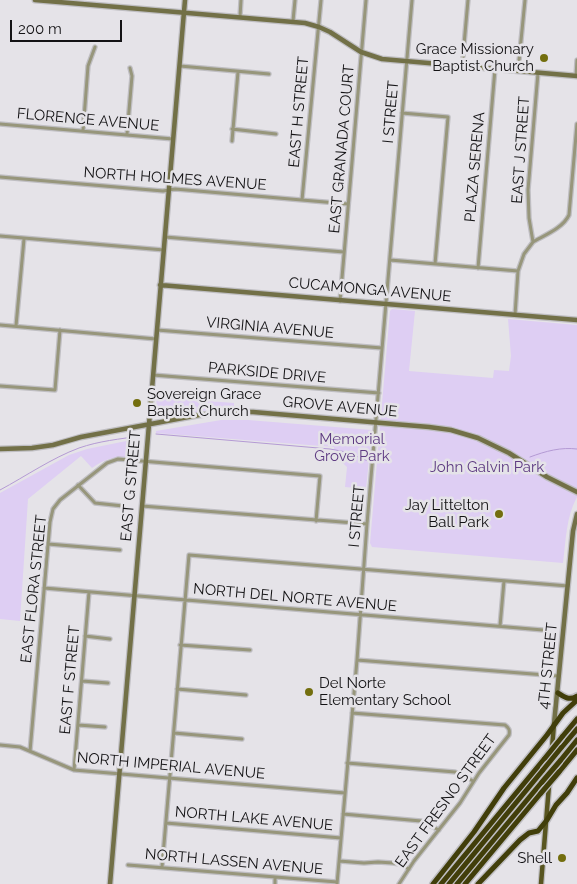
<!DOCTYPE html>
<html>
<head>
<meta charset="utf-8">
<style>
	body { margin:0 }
	#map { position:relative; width:577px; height:884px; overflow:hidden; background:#e5e3e8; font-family:Raleway,sans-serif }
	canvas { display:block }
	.scale { position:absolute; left:10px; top:20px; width:112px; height:22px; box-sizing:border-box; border:2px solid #141315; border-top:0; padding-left:6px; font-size:15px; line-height:18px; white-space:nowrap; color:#141315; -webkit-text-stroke:4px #e5e3e8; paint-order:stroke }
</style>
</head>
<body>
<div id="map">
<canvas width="577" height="884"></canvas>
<div class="scale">200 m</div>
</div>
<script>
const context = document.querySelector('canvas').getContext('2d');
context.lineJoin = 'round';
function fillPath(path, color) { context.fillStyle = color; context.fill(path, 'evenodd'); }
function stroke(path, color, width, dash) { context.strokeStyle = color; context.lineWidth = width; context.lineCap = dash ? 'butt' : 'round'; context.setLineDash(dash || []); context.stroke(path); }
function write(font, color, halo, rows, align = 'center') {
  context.font = font + ' Raleway,sans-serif'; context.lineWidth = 5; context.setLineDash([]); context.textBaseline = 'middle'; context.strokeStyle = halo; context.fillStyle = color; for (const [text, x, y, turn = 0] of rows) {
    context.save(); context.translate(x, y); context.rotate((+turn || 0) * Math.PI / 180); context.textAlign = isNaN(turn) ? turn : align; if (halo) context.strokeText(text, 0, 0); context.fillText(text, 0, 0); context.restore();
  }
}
const green = new Path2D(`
	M392,309l23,2 -6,60 84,7 1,-8 15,1 2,-15 -3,-37 69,6v172c-11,20 -11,43 -14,66l-191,-16 -2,-4 20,-232z
	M157,397l77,6v3l-76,12 -3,-2z
	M221,420h27l124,10 -6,59 -21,-2 2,-20 -13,-12v-8l-178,-14v-2z
	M141,438l-3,19c-21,0 -29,-1 -46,11l-11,-12 -53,43 -8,122 -20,-2v-126l69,-38 18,-6z`);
const stream = new Path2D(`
	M156,434l174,15 16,3 22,9
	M530,457c16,-6 31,-10 47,-8
	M0,490c26,-14 52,-32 79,-42 20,-7 41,-9 61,-12`);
const street = new Path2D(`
	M240,17l1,-17
	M293,21l2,-21
	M180,66l89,8
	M462,67l6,-67
	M518,71l7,-71
	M576,76l1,-16
	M402,113l46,4 -13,147
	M0,124l173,15
	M232,129l44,5
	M83,131l5,-65 7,-19
	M127,134l5,-58 -2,-8
	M232,141l6,-69
	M0,177l163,14 12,-2 173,15
	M302,200l19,-200
	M0,236l164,14
	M165,237l179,15
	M533,242c12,-7 30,-14 36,-27l8,-91
	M390,260l128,11
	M478,268l17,-199
	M340,301l26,-301
	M515,315l3,-44 6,-17 9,-12 -4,-24 -1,-28 10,-117
	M0,325l156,14
	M16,326l8,-87
	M157,330l225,18
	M153,375l226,18
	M0,386l55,4 5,-60
	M78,485l17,18 28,3
	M142,506l225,18
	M48,544l72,6
	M44,588l499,42
	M500,626l4,-45
	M85,636l25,3
	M180,645l70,5
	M357,660l201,16
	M82,681l26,2
	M177,689l69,6
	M352,713l153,12c4,3 5,5 4,10l-30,38 -19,30 -46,58 -15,23
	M78,725l27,2
	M174,733l68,6
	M0,745l20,2 54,23 271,23
	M30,751l20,-229 3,-13 7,-9 47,-37 11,-4 202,17 -4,45
	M347,763l108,9 5,2 13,7
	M74,770l15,-178
	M343,814l78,7 18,9
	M166,823l175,15
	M339,861l25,2 14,-1 15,1 6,1 10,5
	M128,865l209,17
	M162,867l27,-312 379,31
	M275,884v-7
	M337,884l20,-224 10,-136 45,-524`);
const secondary = new Path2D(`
	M35,0l270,23 14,4 11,5 31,20 21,7 195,17
	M160,285l417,35
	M0,449l32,-1 21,-3 28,-8 118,-22 35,-3h19l176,15 22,3 27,8 31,15 38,24 30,15
	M554,724l19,-193 4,-17
	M110,884l75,-884`);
const primary = new Path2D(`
	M541,884l13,-160`);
const highway = new Path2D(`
	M558,693c6,4 11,8 19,3
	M562,737l15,-18
	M561,748l16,-19
	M560,761l17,-21
	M559,772l18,-22
	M433,884l41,-52 30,-44 43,-53 16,-22 14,-13
	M441,884l104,-126
	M449,884l94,-114
	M457,884l85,-102
	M465,884l76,-91
	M478,884l42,-44 9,-7 9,-2 9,-11 9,-15 11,-12 10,-15`);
const highwayBridge = new Path2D(`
	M545,758l17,-21
	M543,770l18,-22
	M542,782l18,-21
	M541,793l18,-21`);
const markers = [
	[544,58,5,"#736e0e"],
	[137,403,5,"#736e0e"],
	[499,514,5,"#736e0e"],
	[309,692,5,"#736e0e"],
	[562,858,5,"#736e0e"]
];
const poiNames = [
	["Grace Missionary",534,49],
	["Baptist Church",534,66],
	["Sovereign Grace",147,394,"left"],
	["Baptist Church",147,411,"left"],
	["Jay Littelton",489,505],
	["Ball Park",489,522],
	["Del Norte",319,683,"left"],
	["Elementary School",319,700,"left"],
	["Shell",552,858]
];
const streetNames = [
	["EAST H STREET",299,112,-85],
	["I STREET",391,112,-85],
	["FLORENCE AVENUE",88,120,5],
	["EAST GRANADA COURT",342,149,-85],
	["EAST J STREET",521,150,-86],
	["PLAZA SERENA",475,167,-85],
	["NORTH HOLMES AVENUE",175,179,4],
	["CUCAMONGA AVENUE",370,290,5],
	["VIRGINIA AVENUE",270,328,5],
	["PARKSIDE DRIVE",267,373,5],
	["GROVE AVENUE",340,407,5],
	["EAST G STREET",131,486,-85],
	["I STREET",357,516,-85],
	["EAST FLORA STREET",34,589,-84],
	["NORTH DEL NORTE AVENUE",295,598,5],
	["4TH STREET",548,666,-84],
	["EAST F STREET",70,680,-85],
	["NORTH IMPERIAL AVENUE",171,766,5],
	["EAST FRESNO STREET",446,801,-54],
	["NORTH LAKE AVENUE",254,819,5],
	["NORTH LASSEN AVENUE",234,862,5]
];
const parkNames = [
	["Memorial",352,439],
	["Grove Park",352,456],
	["John Galvin Park",487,467]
];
fillPath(green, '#decef3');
stroke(stream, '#b49ad4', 1);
stroke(street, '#bfbec2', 5.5);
stroke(secondary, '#bfbec2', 7);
stroke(primary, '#bfbec2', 7);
stroke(highway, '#bfbec2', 8);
stroke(street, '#97967b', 3);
stroke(secondary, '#727047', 4.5);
stroke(primary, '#585520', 4.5);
stroke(highway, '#413e0a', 5);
stroke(highwayBridge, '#bfbec2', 8, []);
stroke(highwayBridge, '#413e0a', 5);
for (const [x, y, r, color] of markers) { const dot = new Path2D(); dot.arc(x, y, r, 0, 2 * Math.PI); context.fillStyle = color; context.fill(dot); stroke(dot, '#e5e3e8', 2); }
write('15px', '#141315', '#e5e3e8', poiNames, 'right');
write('15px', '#141315', '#e5e3e8', streetNames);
write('15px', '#5e3b82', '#e5e3e8', parkNames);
</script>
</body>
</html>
